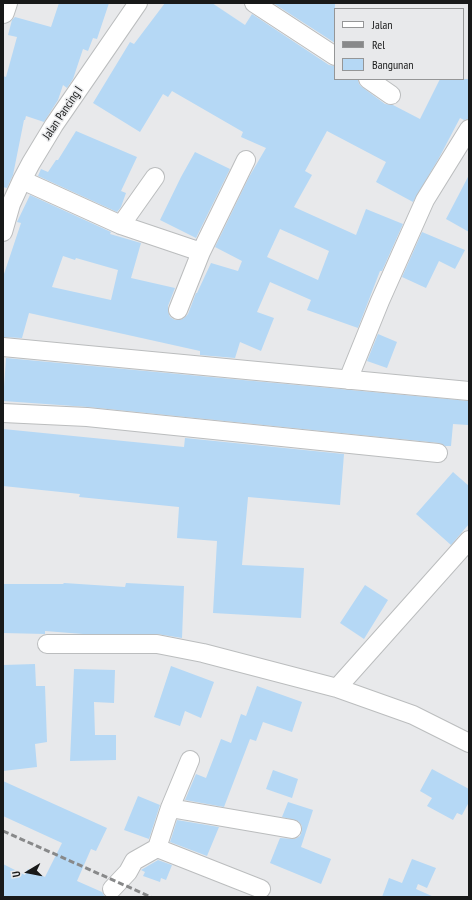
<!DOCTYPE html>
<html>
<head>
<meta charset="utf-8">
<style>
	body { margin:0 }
	#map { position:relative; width:472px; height:900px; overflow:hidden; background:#e8e9eb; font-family:"PT Sans Narrow",sans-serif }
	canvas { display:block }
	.frame { position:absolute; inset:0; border:4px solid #181919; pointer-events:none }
	.legend { position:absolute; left:334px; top:8px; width:130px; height:72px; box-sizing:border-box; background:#e8e9eb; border:1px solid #959697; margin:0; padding:5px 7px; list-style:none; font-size:12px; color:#181919 }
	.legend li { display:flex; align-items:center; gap:8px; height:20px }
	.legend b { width:20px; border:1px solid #959697 }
	.north { position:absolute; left:8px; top:852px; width:40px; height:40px; -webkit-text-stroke:3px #e8e9eb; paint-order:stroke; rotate:260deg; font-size:11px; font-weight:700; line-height:16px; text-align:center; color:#181919 }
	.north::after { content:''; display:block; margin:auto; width:14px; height:18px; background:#181919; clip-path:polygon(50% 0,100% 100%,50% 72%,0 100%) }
</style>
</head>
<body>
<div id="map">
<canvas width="472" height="900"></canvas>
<div class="frame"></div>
<ul class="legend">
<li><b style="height:5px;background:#fff"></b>Jalan</li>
<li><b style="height:5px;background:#88898a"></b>Rel</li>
<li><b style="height:11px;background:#b5d8f5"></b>Bangunan</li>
</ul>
<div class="north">U</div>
</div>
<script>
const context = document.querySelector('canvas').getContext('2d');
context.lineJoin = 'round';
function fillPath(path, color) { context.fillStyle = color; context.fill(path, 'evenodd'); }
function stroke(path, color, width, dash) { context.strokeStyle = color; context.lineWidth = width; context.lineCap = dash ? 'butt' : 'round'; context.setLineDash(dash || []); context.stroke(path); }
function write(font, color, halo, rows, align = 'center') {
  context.font = font + ' "PT Sans Narrow",sans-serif'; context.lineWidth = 3; context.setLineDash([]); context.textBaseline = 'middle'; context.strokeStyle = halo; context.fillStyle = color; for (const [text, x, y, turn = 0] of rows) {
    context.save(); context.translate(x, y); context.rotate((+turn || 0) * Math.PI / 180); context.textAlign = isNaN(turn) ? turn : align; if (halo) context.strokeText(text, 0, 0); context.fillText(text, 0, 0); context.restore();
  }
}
const building = new Path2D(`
	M59,3h50l-12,36 -4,-1 -5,13 -5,-2 -10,30 -6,9 -4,-3 -5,15 -14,22 -18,-6 -1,4h-1l-11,55 -6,13 -4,-1v-111l3,1 11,-40 -9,-2 4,-15 3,-3 36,10z
	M165,3h47l33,22 7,-11 77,51 6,1v13h23l1,5 3,3 23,17 8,1 27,14 20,-40h29v40l-5,1 -4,-2 -21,40 -26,44 -37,-20 10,-20 -59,-31 -22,40 7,4 -18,32 62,28 10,-26 37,15 -21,47h-2l-22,57 -51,-18 4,-10 -41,-18 -13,30 17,6 -13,33 -21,-9 -5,16 -35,-3v-4l-171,-38 -7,25 -19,-1v-60l18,-54 -4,-1 13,-27 81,37 -1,2 31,9 -10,35 44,10 -7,18v5l2,6 5,3h5l4,-2 4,-4 8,-21h1l14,-30 27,8 4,-10 -27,-14 34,-70 17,-29 -25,-11 2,-5 -71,-41 -4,6 -5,-3 -23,38 -47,-29 37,-61 4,2zM280,229l49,22 -11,29 -51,-23zM63,256l12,4 1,-2 42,12 -7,30 -59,-13z
	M273,3h62v40z
	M76,131l61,26 -16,34 5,2 -5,14 -4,5 -79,-36 3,-7 7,3 8,-12h2z
	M195,152l35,17 -34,69 -36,-18 21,-43z
	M469,175v57l-23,-13z
	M422,232l43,18 -10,19 -16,-8 -13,27 -24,-11z
	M378,334l19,8 -10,26 -20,-7z
	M6,358l463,43 -1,24 -15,-1 -2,22h-6l-6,-3 -351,-36 -85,-6z
	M3,429l181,18 1,-9 159,16 -4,51 -92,-8 -6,68 62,3 -3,50 -88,-5 4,-72 -40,-3 2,-31 -100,-10 1,-3 -77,-8z
	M453,472l16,14v38l-18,21 -35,-31z
	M64,583l61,4 1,-4 58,3 -2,52 -25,-4h-74l-38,-3v3l-42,-1v-49h60z
	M365,585l23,15 -24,39 -24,-16z
	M35,664l1,22h9l2,56 -12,2 2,23 -34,4v-106z
	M171,666l43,16 -13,36 -16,-7 -5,15 -26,-9z
	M74,669l41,1 -1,33 -20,-1 1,33h21v25l-46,1z
	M257,686l45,16 -10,30 -29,-10 -7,19 -6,-2 -26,68 -39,-7 11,-26 10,4 15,-39 10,4 10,-29 5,2z
	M432,769l37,20v13l-7,13 -5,-2 -4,7 -26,-14 5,-8 -12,-7z
	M273,770l25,9 -6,19 -26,-9z
	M3,781l104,47 -11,23 -5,-2 -14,32 25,11 3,5h-102v-33l22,11 3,-6 17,8 17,-34 -59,-27z
	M138,796l22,9 -11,34 -25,-9z
	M288,802l25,8 -12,37 30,12 -10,25 -51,-21 10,-25 15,1 5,-3 2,-5v-5l-4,-5 -16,-4z
	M177,820l42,7 -12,29 -37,-14z
	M412,859l24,9 -9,20 -9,-4 -2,5 18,8h-52l7,-19 13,5z
	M158,860l14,5 -6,15 -5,-2 -1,4 -17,-6 2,-4 -4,-2z`);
const minor = new Path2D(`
	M254,3l81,53
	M368,79l23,16
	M22,180l99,45 80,27
	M121,225l34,-48
	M3,232l8,-28 11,-24 9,-17 23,-38 84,-122
	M178,310l23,-58 45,-92
	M3,347l466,44
	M348,380l32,-79 45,-101 44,-71
	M3,413l84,4 351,36
	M47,644h110l46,9 134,35 76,27 56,28
	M337,688l132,-148
	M190,760l-20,48 -13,40 104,41
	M170,808l122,21
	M112,889l16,-17 6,-11 23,-13`);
const secondary = new Path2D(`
	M3,12l3,-9`);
const rail = new Path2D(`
	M3,831l148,66`);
const streetNames = [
	["Jalan Pancing I",63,113,-56]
];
fillPath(building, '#b5d8f5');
stroke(minor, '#bbbdbe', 20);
stroke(secondary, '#bbbdbe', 24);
stroke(minor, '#fff', 18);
stroke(secondary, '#fff', 22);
stroke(rail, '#88898a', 3, [6, 3]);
write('12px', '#181919', '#e8e9eb', streetNames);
</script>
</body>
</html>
